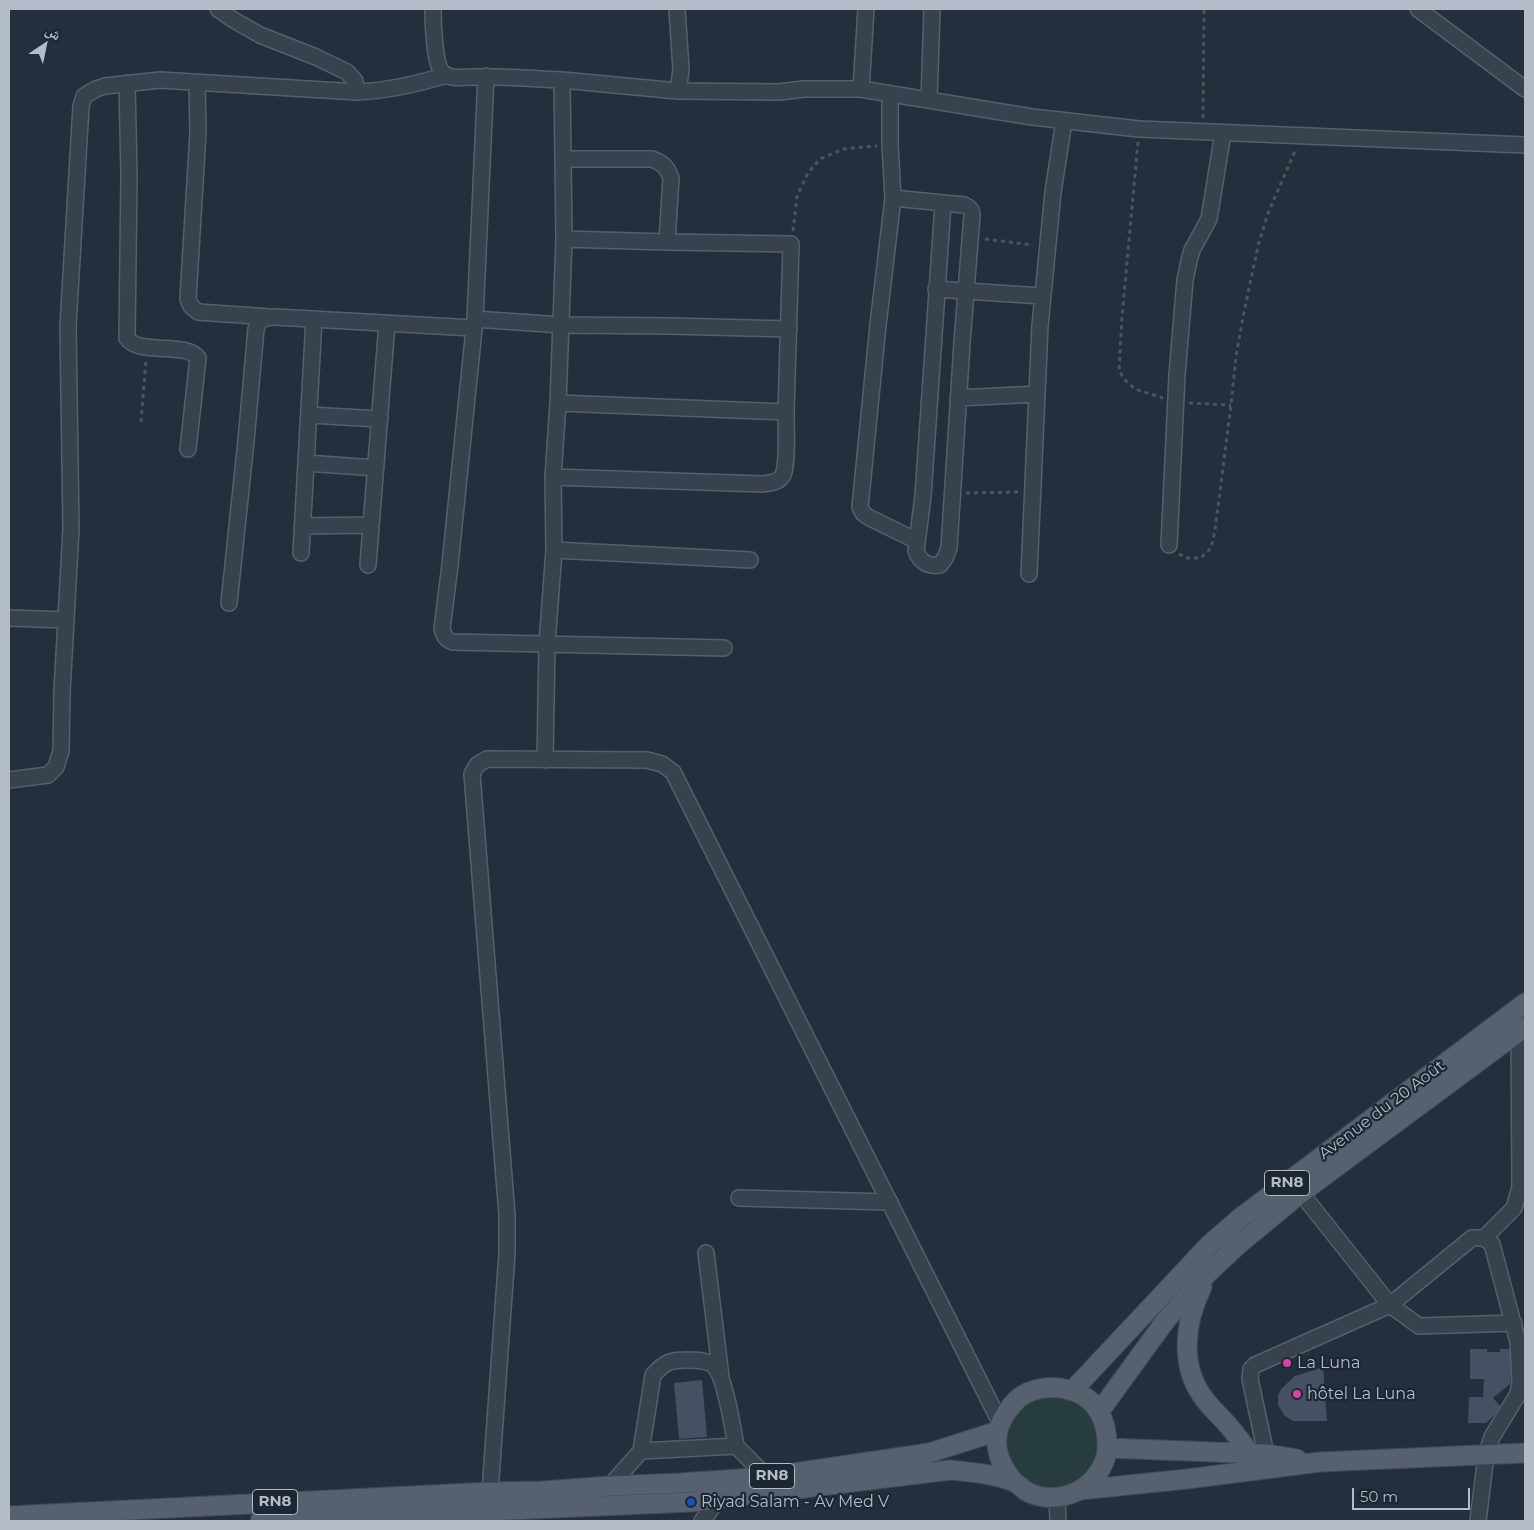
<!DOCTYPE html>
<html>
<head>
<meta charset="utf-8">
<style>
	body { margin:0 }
	#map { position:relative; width:1534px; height:1530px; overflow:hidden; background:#242f3e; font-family:Montserrat,"Noto Naskh Arabic",sans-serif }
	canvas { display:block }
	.frame { position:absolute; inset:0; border:10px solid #b4bcc9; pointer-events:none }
	.north { position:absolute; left:20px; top:20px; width:50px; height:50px; -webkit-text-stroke:4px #1d2633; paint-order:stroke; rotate:34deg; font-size:14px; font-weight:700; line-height:20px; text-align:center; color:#b4bcc9 }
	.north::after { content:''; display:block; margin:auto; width:18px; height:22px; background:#b4bcc9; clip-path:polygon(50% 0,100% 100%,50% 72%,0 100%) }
	.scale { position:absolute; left:1352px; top:1488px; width:118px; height:22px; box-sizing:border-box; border:2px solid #b4bcc9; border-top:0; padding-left:6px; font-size:15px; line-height:18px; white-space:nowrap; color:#b4bcc9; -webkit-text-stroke:4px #1d2633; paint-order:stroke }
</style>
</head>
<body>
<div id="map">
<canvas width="1534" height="1530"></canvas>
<div class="frame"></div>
<div class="north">ش</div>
<div class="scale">50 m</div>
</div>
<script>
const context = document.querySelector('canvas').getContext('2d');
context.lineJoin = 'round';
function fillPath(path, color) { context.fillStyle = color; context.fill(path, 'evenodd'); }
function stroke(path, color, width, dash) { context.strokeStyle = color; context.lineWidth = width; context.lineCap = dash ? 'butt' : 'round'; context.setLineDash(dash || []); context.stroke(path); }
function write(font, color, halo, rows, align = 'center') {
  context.font = font + ' Montserrat,sans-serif'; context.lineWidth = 4.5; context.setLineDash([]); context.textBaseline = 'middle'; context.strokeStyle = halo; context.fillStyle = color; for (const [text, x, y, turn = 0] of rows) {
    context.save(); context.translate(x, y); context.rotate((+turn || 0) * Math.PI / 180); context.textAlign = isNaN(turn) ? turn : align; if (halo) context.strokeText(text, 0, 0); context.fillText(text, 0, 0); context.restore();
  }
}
const green = new Path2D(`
	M1007 1441a46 46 0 1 1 92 0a46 46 0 1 1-92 0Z`);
const building = new Path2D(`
	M1470,1349h17v3h13v-3h13l2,28h-5l1,6 -18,15 9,10 -16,15h-18l1,-26h14l1,-18h-14z
	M1323,1367l4,54h-34l-9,-6 -6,-10v-10l4,-7 13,-12z
	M702,1380l5,57 -28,2 -5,-56z`);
const path = new Path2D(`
	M1203,118l1,-109
	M1138,142l-16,175 -3,53 5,9 11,10 28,9
	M793,231l4,-35 11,-23 12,-14 23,-10 34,-3
	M985,239l48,6
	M1189,403l42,2
	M141,422l5,-62
	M966,493l53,-1
	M1179,554l8,4h14l10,-10 4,-18 16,-125 5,-49 8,-44 14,-66 10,-33 28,-64`);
const minor = new Path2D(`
	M218,9l14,10 28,16 56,22 31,15 8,9 2,11
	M433,9c0,12 1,56 10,64 7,7 21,4 30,4 30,-1 60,2 89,3
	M677,9l4,61 -3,21
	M1418,9l107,80
	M486,76l-11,243 -25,246 -8,64c2,7 4,11 11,13l271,6
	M127,83l2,93 -2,162c12,18 59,3 71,20l-10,91
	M197,83l1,49 -10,167 3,7 7,6 72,5
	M861,89l5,-80
	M890,94v51l3,53 -15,127 -18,182 3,6 5,4 49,24
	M929,100l3,-91
	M564,159h88c11,4 15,8 19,19l-4,64
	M893,198l71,7c5,2 8,4 8,10l-10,128 -13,205 -4,10 -5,7c-11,2 -20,-3 -24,-14l7,-55 20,-292
	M936,289l106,7
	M475,319l86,6 110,1 118,3
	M958,398l79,-4
	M558,403l228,9 5,-168 -124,-2 -103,-3
	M309,415l71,4
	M306,463l70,5
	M553,477l209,7c7,-1 17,-1 21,-9 5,-11 3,-50 3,-63
	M303,526l68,-1
	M1169,545l8,-170 8,-95 4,-19 3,-11 17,-31 14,-86
	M554,550l196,10
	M301,553l13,-234
	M368,565l19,-242
	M1029,574l11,-248 13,-134 11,-71
	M229,603l17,-162 10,-112c3,-11 9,-11 19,-12l198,11
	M9,618l57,2
	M545,760l2,-116 7,-94 -1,-73 5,-74 6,-164 -2,-159 116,11 101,1 25,-3h57l171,28 107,12 386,16
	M9,780l39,-5 8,-8 5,-16 1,-59 9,-163 -3,-203 13,-220 3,-10 12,-7 9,-3 55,-6 197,12c31,-1 60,-8 90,-17
	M1301,1193l89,112 29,21 95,-3
	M739,1198l151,4
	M1484,1238l30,-30 6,-21 -1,-155
	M706,1253l15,124
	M641,1451l12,-76c12,-13 17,-15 34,-15 8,0 19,0 26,5 12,10 20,64 23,81
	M1266,1454l-16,-75 1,-10 4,-4 135,-60 82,-67h12l8,6 26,98 2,40 -2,12 -26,43 -6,18 -8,66
	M610,1486l31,-35 95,-5 31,31
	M490,1492l17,-239v-38l-35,-441 5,-9 10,-6 160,1 15,4 11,8 327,650
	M1057,1497l1,24
	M702,1521l17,-22`);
const major = new Path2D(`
	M1202,1287c-18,37 -23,81 4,114 6,8 14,15 21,23 9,10 16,20 24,31
	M1072,1391l137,-146 31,-27 285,-215
	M1099,1412l67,-92 44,-49 28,-26 63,-52 224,-166
	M1107,1448l159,6 31,5
	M1080,1490l107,-11 133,-17 205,-9
	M9,1516l481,-24 52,-1 68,-5 70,-3 87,-6 162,-24 69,-22
	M260,1521l431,-19 259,-32c20,2 45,4 64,12 4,2 8,6 12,9 16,9 35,8 52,0 16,-8 30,-28 29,-46 0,-11 -2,-23 -8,-33 -13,-23 -44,-29 -67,-21 -11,3 -20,13 -26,22 -16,25 -10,47 8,69`);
const markers = [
	[1287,1363,5,"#d1479c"],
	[1297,1394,5,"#d1479c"],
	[691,1502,5,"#1a4fb4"]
];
const shields = [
	[1287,1183,45],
	[772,1476,45],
	[275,1502,45]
];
const shieldNames = [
	["RN8",1287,1183],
	["RN8",772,1476],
	["RN8",275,1502]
];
const streetNames = [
	["Avenue du 20 Août",1382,1110,-37]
];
const poiNames = [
	["La Luna",1297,1363],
	["hôtel La Luna",1307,1394],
	["Riyad Salam - Av Med V",701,1502]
];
fillPath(green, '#263c3f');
fillPath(building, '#455162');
stroke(minor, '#565f6c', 18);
stroke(major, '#414a57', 21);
stroke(path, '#44595c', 3, [4, 4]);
stroke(minor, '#38414e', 15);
stroke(major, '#56606e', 19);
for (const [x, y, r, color] of markers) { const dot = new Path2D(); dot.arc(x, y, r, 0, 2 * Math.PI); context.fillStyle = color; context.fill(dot); stroke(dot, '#1d2633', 2); }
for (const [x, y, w] of shields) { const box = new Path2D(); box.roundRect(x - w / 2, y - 12.5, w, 25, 4); context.fillStyle = '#1d2633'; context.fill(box); stroke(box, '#b4bcc9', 1); }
write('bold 15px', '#b4bcc9', null, shieldNames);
write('16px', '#b4bcc9', '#1d2633', streetNames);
write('16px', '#b4bcc9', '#1d2633', poiNames, 'left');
</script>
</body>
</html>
